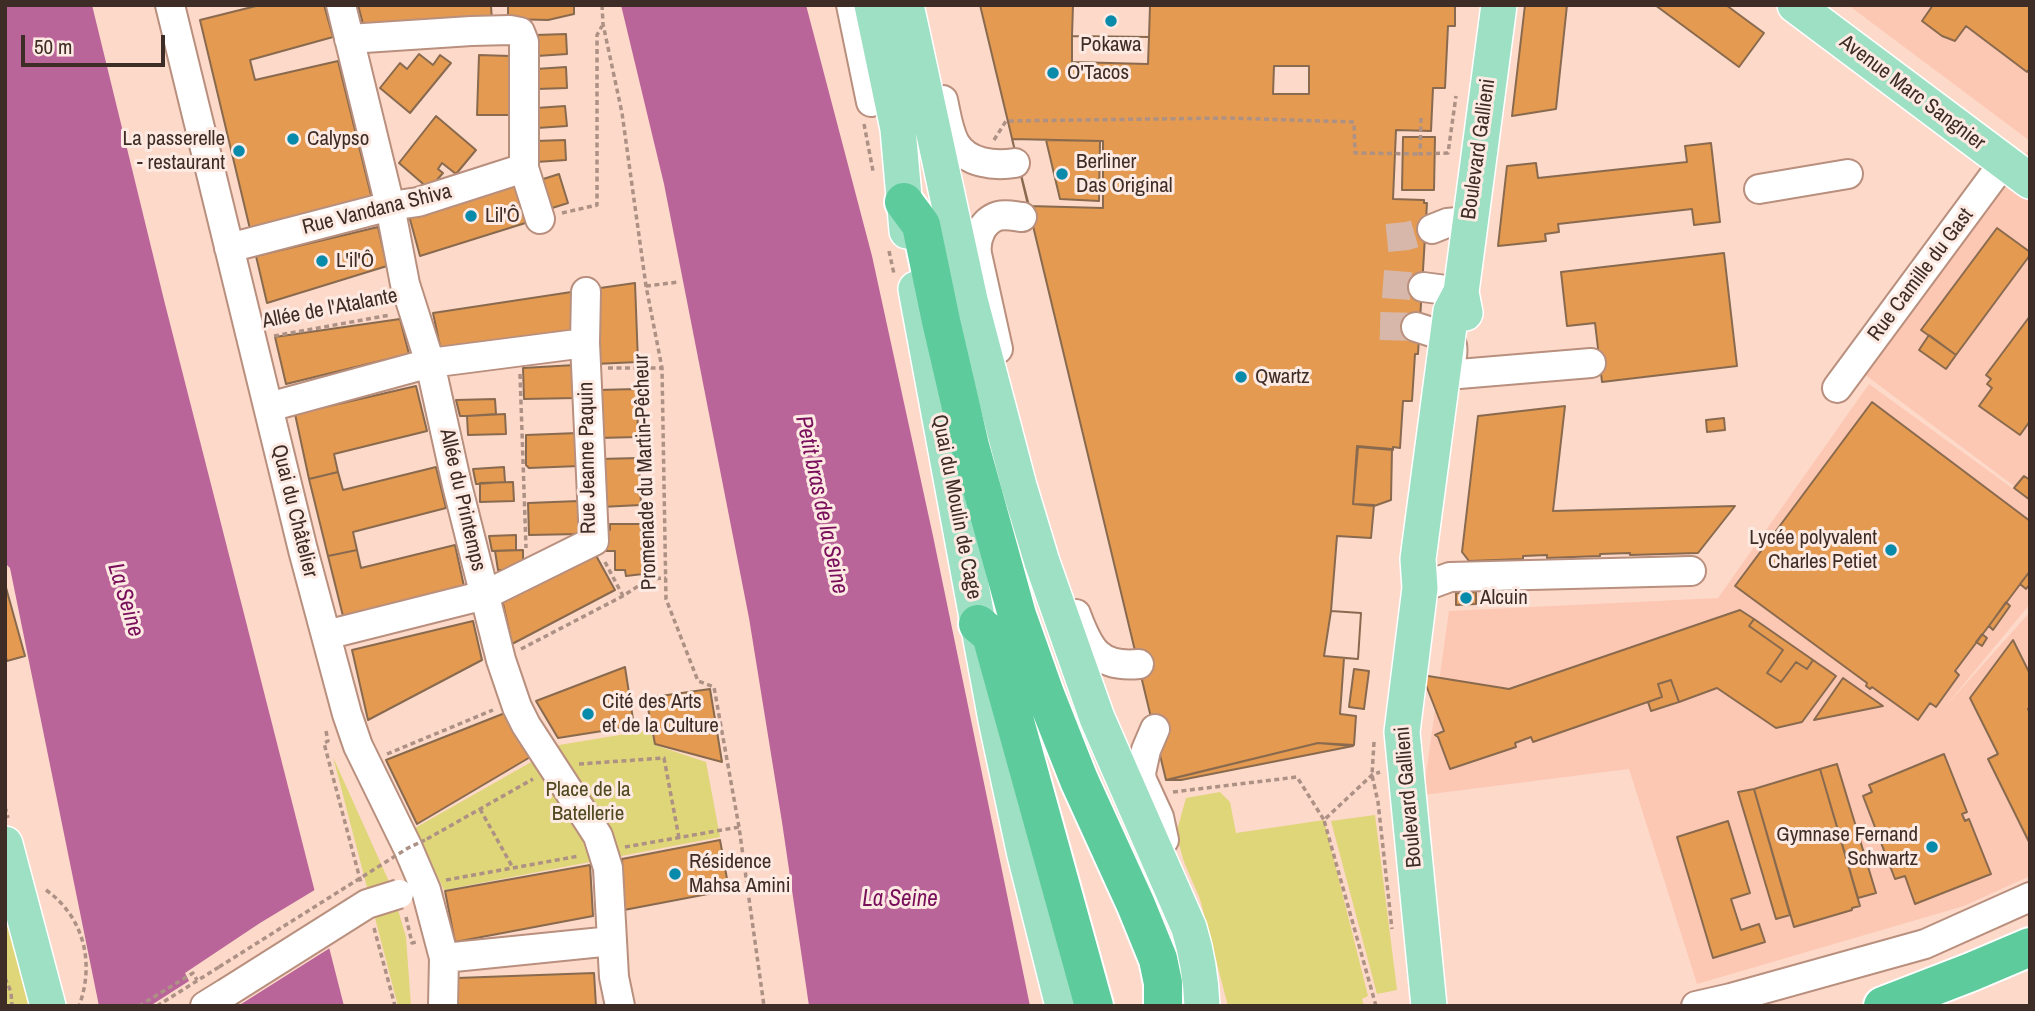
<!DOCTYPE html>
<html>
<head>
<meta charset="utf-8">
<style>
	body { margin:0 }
	#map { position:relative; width:2035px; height:1011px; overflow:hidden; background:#fdd9ca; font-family:"Archivo Narrow",sans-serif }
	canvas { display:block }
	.frame { position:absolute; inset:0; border:7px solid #3e2d26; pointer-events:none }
	.scale { position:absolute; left:21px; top:35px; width:144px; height:32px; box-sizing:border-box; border:4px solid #3e2d26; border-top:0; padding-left:9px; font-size:21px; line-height:24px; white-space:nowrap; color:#3e2d26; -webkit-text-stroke:5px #fdeae3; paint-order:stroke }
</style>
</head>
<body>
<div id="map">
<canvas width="2035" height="1011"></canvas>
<div class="frame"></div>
<div class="scale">50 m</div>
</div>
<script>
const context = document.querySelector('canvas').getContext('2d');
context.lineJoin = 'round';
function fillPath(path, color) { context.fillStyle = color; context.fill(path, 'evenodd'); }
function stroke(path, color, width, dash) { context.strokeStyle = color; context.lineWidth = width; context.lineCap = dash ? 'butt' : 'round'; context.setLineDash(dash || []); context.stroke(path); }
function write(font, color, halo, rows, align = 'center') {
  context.font = font + ' "Archivo Narrow",sans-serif'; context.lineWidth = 6; context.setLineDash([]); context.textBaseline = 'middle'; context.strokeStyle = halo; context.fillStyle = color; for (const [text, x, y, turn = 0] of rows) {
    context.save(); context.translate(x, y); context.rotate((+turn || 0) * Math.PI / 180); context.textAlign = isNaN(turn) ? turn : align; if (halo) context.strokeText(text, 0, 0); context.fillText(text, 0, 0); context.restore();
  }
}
const built = new Path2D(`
	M1848,5h182v136z
	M2030,148v350l-170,-127z
	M1869,384l161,117v103l-86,104 86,-96v264l-66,30 -267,78 -68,-215 -206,26 26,-184 269,-13z`);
const green = new Path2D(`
	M650,730l5,15 51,17 14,75 -276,53 -29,-62 118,-67 26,-16z
	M333,757l58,129 15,51 5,69h-13z
	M1220,792l10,10 6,31 88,-13 44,176 -6,3 2,7h-136l-28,-107 -16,-37 -8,-28 10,-36z
	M1375,815l22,175 -20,4 -46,-173z
	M5,893l31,113h-31z`);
const water = new Path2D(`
	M5,5h87l72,295 180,706h-245l-89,-438 -5,-5z
	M621,5h185l66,251 61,280 97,470h-221l-27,-184 -33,-204 -85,-434z`);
const pier = new Path2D(`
	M318,888l15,58 -95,60h-88l39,-25 -4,-8 75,-50z`);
const building = new Path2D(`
	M260,5h64l9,32 -83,23 5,20 83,-19 34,138 -122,30 -50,-209z
	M358,5h133l1,17 -115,6 -14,-4z
	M508,5h66v9l-26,6 -40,-1z
	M980,5h475v21h-7l-3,62h-12l-2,43 -35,-1 -3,69 31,1v3h3l-9,151h-3l-3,47h-9l-3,47 -7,-1v3l-35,-3 -5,57 21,1 -3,33 -34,-2 -6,75 30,2 -3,46 -14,-1 -4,56 16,2 -2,29 -36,-2 -152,37z
	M1073,5l77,1 -1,31 -77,-1z
	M1525,5h42l-11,104 -44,7z
	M1655,5h71l38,28 -25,34z
	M1933,5h97v63l-3,4 -61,-46 -11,15 -13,-5 -20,-15z
	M566,34l1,20 -30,2 -1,-21z
	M1072,36l77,1 -1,27 -76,-2z
	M419,54l14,11 7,-10 11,8 -41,50 -30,-25 20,-25 7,6z
	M479,55l31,1 -1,59h-32z
	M1274,66h35v28h-36z
	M566,67l1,21 -30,1 -1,-20z
	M565,106l2,20 -30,2 -1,-20z
	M436,116l40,34 -20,24 -14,-11 -4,6 5,4 -14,16 -30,-26z
	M1403,137h32l-1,53h-32z
	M1012,139l91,2v67l-74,-2z
	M565,140l1,20 -30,2 -1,-21z
	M1046,140l54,1 -1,60 -39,-2z
	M1711,143l9,79 -26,3 -2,-16 -134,15 1,8 -14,2 1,7 -48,5 9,-80 29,-3 2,15 149,-16 -2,-16z
	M559,174l9,29 -19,6 -9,-29z
	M521,177l14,43 -115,36 -12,-44z
	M378,227l9,39 -120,37 -11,-47z
	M1997,228l33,24v3l-74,100 -35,-25z
	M1724,253l13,113 -135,16 -7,-59 -28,3 -6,-54z
	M635,283l3,79 -43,2 -2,-75z
	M578,291l2,47 -134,16 -6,-8 -7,-33z
	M2030,316v105l-10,14 -41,-29 13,-18 -5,-4 4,-5 -5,-4z
	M400,319l9,35 -123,30 -11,-47z
	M1929,335l27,20 -10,14 -27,-19z
	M575,365l1,33 -52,1 -1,-31z
	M416,386l11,45 -93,23 4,18 -29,7 -14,-65z
	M637,389l1,48 -40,1 -1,-48z
	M495,399l1,15 -29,2h-7l-4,-16z
	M1872,402l158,119v50l-75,100 4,4 -23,32 -6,-4 -12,17 -46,-33 -2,2 -4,-3 1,-3 -132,-97z
	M1565,406l-12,105 182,-5 -37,47 -68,2v-2l-30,1v2l-53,2v-3l-24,1v3l-54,2 -7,-9 16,-136z
	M505,414l1,20 -38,1 -1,-19z
	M1724,418l1,12 -18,2 -1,-12z
	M578,433l1,33 -50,2 -3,-3v-30z
	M1357,446l35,3 -1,51 -17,6 -21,-2z
	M639,458l2,47 -40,2 -2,-48z
	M436,467l10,41 -93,24 4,18 -29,6 -19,-77 29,-7 5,18z
	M504,467l1,15 -29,2 -3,-15z
	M2024,476l6,4v20l-16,-12z
	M513,482l1,19 -34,1v-19z
	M579,501l1,33 -51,1 -1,-32z
	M610,524h31l2,50 -17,2 -1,-6h-10v-19h-9l-1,-21h5z
	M516,535v15l-24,1 -3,-15z
	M455,545l10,46 -121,29 -16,-64 29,-6 4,18z
	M523,550v20h-25l-3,-19z
	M593,550l22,40 -103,54 -10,-45z
	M2030,571v13l-4,5 -6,-5z
	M5,584l20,72 -18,5 -2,-6z
	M1476,592v12l-20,1v-12z
	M2006,602l4,4 -17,24 -4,-4z
	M1740,610l14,9 -5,7 34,24 -16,23 14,9 15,-20 11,7 6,-9 23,16 -34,46 -26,6 -59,-40 -38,14 -8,-22 -13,4 4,13 -129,45 -2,-5 -16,6 1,4 -66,22 -12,-32 -3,-2 9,-4 -22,-56 87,14z
	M1331,611l30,2 -3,46 -34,-3z
	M1754,619l59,41 -6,9 -11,-7 -15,20 -14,-9 16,-23 -34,-24z
	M473,621l9,39 -114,60 -16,-70z
	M1982,634l5,4 -5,8 -6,-4z
	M2013,640l17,34v34l-2,1 2,5v130l-42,-85 10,-5 -28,-56z
	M625,667l9,59 -76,12 -22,-37z
	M1354,669l15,2 -5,38 -15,-2z
	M1843,678l40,28 -69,14z
	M1671,680l8,22 -28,9 -3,-9 14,-5 -4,-13z
	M710,689l12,73 -67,-18 -9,-46z
	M505,713l27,43 -115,68 -31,-64z
	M1318,743l35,3 -172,34h-14z
	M1944,754l23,58 -5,2 3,7 4,-2 22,55 -76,30 -10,-28 -10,3 -32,-83 9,-4 -3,-7z
	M1837,764l39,129 -18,5 -38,-129z
	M1820,769l40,137 -8,2v2l-58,17 -40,-138z
	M1754,789l36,126 -14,4 -38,-127z
	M1728,821l22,72 -19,6 10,31 18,-6 6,18 -52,16 -36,-121z
	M720,840l9,50 -105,20 -2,-51z
	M590,865l3,51 -138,26 -10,-51z
	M594,973l2,33h-138l-1,-28z`);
const minorTunnel = new Path2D(`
	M1387,238l20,-2 25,-7
	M1383,284l40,3
	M1380,326l36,1`);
const path = new Path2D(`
	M602,5l1,19 19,89 24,173 16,82 4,231 32,82 16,6 25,140 25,179
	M1421,118l-1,36 28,-1 8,-57
	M864,124l9,47
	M994,140l12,-19 222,-3 126,4 1,31 65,1
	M562,213l35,-8v-170l5,-9
	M889,251l5,23
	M646,286l33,-4
	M274,336l116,-21
	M608,368h54
	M520,374l6,174
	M605,562l18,34
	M521,649l102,-53 26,-17 17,-1
	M326,731l2,10 -4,2 37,140
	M1374,742l-2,33 6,27 14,127
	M387,754l106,-44
	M579,764l85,-6 15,80
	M1173,792l124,-15 27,43
	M5,807l3,11
	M480,809l33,59
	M427,839l106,-60
	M625,847l114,-20
	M446,880l133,-24
	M46,890c38,27 49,73 33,116
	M406,917l6,26 4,-1
	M374,928l21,78
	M5,978l6,14 1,14
	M139,1006l54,-33 4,7
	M157,1006l62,-39
	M1376,1006l-52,-186 48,-45 8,-3`);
const minor = new Path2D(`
	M170,5l133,545 44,164 11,32 50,102 18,42 18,68 -1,48
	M341,5l49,201 15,78 25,79 27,122 44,175 16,47 9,18 72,111 10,32 6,109 6,29
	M851,5l20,97
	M349,39l122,-8 39,-1 10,2 4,10v126l16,51
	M943,100c3,13 5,30 12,43 12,21 40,23 60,20
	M1759,189l89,-15
	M1432,229l15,-6 22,-2
	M229,248l161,-42 28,-4 106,-34
	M1423,287l38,5
	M1416,327l31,10c6,6 6,11 5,19
	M998,349l-21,-95c-2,-15 5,-33 21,-38 8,-2 16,0 24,1
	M1459,374l132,-11
	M1837,388l167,-226
	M269,407l161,-44 155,-20
	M1420,588l30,-11 241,-6
	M1076,614c13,35 22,54 63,50
	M326,635l159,-40 109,-54 -9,-198 1,-51
	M1155,729l-9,21 -5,23 1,7 17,37 5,23
	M444,958l168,-17
	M205,1006l21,-13
	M1696,1006l35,-8 194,-54 105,-47`);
const major = new Path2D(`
	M872,5l26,124 9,102
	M906,5l64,295 49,186 23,76 55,156 92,210c8,26 12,51 13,78
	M1795,5l235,176
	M916,289l80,431 29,135 38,151
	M1465,313l-4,-21 38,-287
	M5,844l43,162
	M1429,1006l-27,-274 18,-144 -2,-29 33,-248 10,-19`);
const highway = new Path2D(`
	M904,202l17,23 20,96 29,125 47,169 28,79 34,86 57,125 22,54 5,24v23
	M978,624l13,11 103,371
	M1883,1006l88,-34 59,-25`);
const pathBridge = new Path2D(`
	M219,967l189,-119 17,-8`);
const minorBridge = new Path2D(`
	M226,993l141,-89 32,-10`);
const markers = [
	[1111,21,7,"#088aab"],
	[1053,73,7,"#088aab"],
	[293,139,7,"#088aab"],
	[239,151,7,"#088aab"],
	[1062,174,7,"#088aab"],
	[471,216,7,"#088aab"],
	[322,261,7,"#088aab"],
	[1241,377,7,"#088aab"],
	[1891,550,7,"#088aab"],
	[1466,598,7,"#088aab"],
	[588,714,7,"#088aab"],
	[1932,847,7,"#088aab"],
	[675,874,7,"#088aab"]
];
const poiNames = [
	["Pokawa",1111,45,"center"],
	["O'Tacos",1067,73],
	["La passerelle",225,139,"right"],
	["- restaurant",225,163,"right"],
	["Calypso",307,139],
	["Berliner",1076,162],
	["Das Original",1076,186],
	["Lil'Ô",485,216],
	["L'il'Ô",336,261],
	["Qwartz",1255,377],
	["Lycée polyvalent",1877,538,"right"],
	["Charles Petiet",1877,562,"right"],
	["Alcuin",1480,598],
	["Cité des Arts",602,702],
	["et de la Culture",602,726],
	["Gymnase Fernand",1918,835,"right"],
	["Schwartz",1918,859,"right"],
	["Résidence",689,862],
	["Mahsa Amini",689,886]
];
const streetNames = [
	["Avenue Marc Sangnier",1912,93,37],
	["Boulevard Gallieni",1479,149,-82],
	["Rue Vandana Shiva",377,210,-14],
	["Rue Camille du Gast",1921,275,-53],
	["Allée de l'Atalante",330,309,-11],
	["Rue Jeanne Paquin",588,458,-91],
	["Promenade du Martin-Pêcheur",646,472,-92],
	["Allée du Printemps",462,500,77],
	["Quai du Moulin de Cage",956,507,79],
	["Quai du Châtelier",294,511,76],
	["Boulevard Gallieni",1409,797,-95]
];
const parkNames = [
	["Place de la",588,790],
	["Batellerie",588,814]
];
const waterNames = [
	["Petit bras de la Seine",821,505,78],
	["La Seine",125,600,73],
	["La Seine",900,900]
];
fillPath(built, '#fdc8b3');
fillPath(green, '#dfd579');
fillPath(water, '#ba659a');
fillPath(pier, '#fdd9ca');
fillPath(building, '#e49a50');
stroke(building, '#896a4e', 2);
stroke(minorTunnel, '#d7b7a9', 28, [28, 14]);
stroke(minor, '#b98f7e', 32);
stroke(major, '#fff', 38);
stroke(highway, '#fff', 42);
stroke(path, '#ad9185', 3.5, [5, 3.5]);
stroke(minor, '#fff', 28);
stroke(major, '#9ee0c4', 35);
stroke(highway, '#5dcb9c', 38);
stroke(minorBridge, '#b98f7e', 32, []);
stroke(pathBridge, '#ad9185', 3.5, [5, 3.5]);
stroke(minorBridge, '#fff', 28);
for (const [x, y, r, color] of markers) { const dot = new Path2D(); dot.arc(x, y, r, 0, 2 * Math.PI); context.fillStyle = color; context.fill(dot); stroke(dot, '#fdeae3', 2.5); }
write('21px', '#3e2d26', '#fdeae3', poiNames, 'left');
write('21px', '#3e2d26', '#fdeae3', streetNames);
write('21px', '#4d481d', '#fdeae3', parkNames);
write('italic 23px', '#790e5b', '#fdeae3', waterNames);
</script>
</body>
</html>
